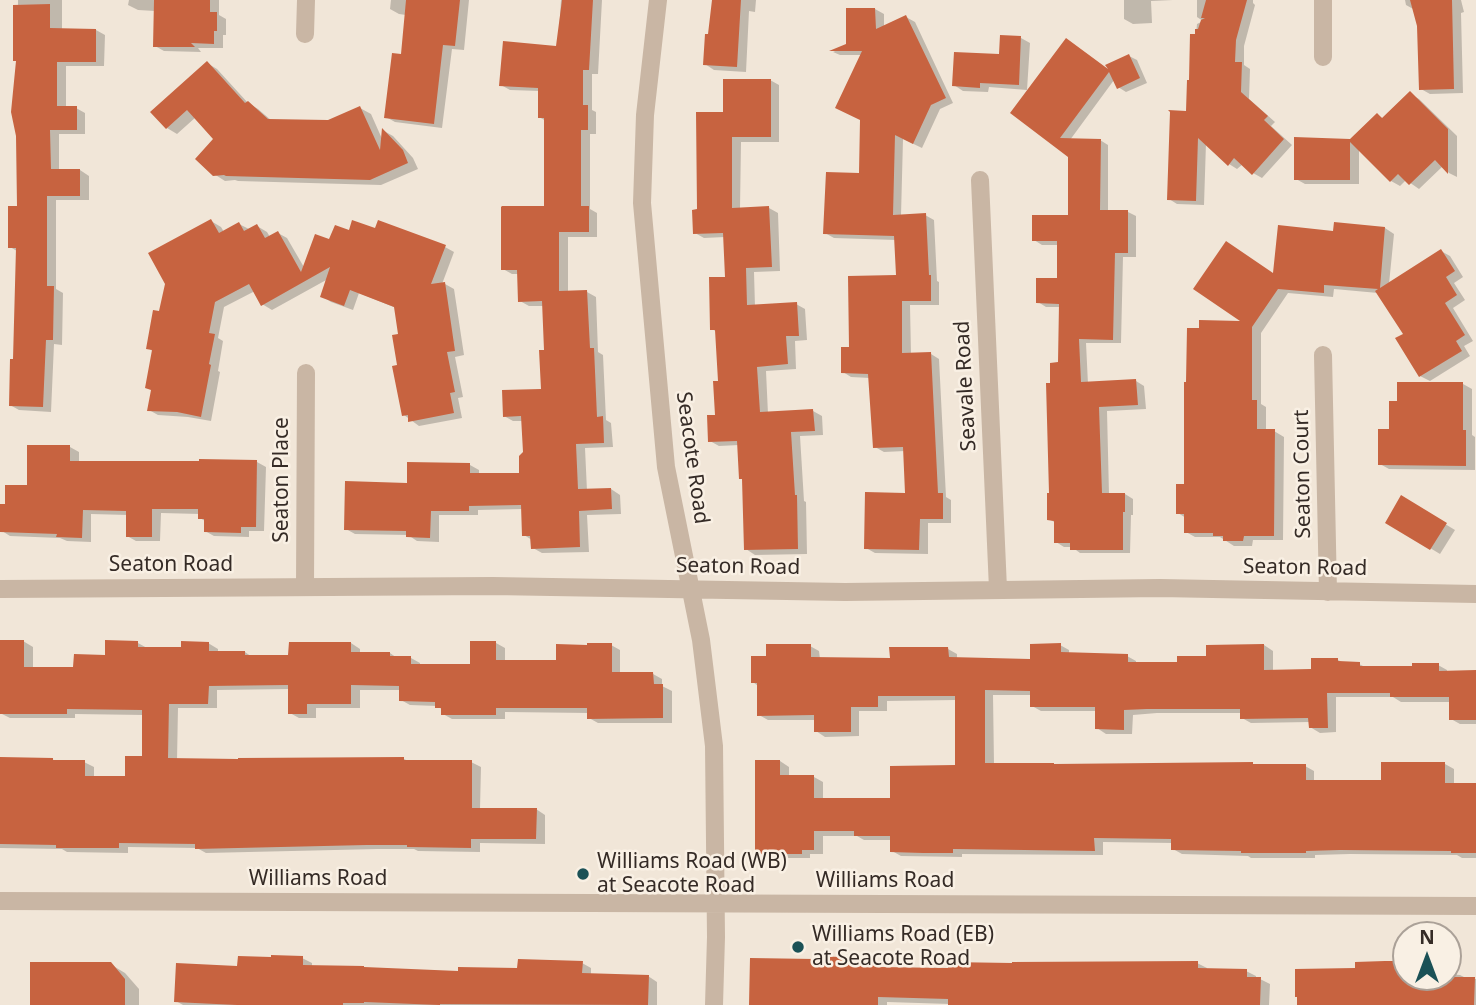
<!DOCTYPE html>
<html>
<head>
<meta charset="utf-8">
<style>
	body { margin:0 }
	#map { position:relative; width:1476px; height:1005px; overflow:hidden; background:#f1e6d8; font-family:"Noto Sans",sans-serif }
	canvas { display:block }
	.north { position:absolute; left:1392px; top:921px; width:70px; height:70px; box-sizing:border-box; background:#f9f0e4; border:2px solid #aba198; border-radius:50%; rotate:0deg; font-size:19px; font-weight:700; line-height:28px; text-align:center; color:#352b26 }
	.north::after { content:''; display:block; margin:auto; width:24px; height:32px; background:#1b5156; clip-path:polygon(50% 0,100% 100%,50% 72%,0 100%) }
</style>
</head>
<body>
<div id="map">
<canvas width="1476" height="1005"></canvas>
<div class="north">N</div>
</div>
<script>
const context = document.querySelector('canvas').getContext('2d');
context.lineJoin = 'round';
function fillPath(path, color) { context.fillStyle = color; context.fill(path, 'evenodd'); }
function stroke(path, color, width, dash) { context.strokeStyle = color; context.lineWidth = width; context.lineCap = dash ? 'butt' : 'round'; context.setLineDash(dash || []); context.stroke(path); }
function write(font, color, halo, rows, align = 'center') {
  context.font = font + ' "Noto Sans",sans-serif'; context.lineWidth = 5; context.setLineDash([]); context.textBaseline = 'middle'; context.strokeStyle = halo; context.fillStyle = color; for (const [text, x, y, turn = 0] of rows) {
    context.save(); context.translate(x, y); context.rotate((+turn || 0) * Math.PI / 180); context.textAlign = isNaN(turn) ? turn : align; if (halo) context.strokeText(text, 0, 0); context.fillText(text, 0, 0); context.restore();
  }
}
const shadow = new Path2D(`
	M18,0h44v30h34l9,5 -1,31h-38v42h10l9,5v21h-26v36h21l9,6v24h-33v89l7,4 -1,52 -8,-1 -3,68 -32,-2 -9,-5 5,-44 2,-110 -7,-4 8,-40z
	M129,0h90v15l7,4v16h-3v13h-25l3,4 -37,-1 -9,-5v-35l-17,-1 -10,-5z
	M391,0h78l-5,50 -12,-1 -10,79 -47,-6 -9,-5 16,-61 4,-41 -7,-1 -9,-5z
	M561,0h41l-4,74h-6v36l4,2v22h-6v75l7,4v24h-29v55h19l9,5 2,55 5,3 3,65 5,3 2,24 -28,1 2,43 24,-2 9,6 1,19 -34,1 2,37 -47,1 -9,-5 -1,-8 -8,-5 -1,-26 -45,1v5h-39v27l-22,-1 -9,-6 -53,-1 -9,-5 63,-45 61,-19 9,5v4h42l3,-22 -1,-31h-10l-9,-5 39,-25 3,-39 -2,-46h-15l-9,-5 -1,-27h-7l-9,-5 43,-61v-87l-7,-4 1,-26 -30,-1 -9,-5 57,-37z
	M714,0h42l-1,12 -6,-1 -3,61 -32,-2 -9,-6z
	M1124,0h49l-22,1 1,22 -19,1 -9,-5z
	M1197,0h56v3l2,2 -11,41v19l6,4 -1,30 26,23 -4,4 21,19 -30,33 -9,-5 -10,-9 -6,5 -8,-5 -23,-21 -2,62 -27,-1 -8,-5 19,-86 9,-89 6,-3 -6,-4z
	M1405,0h56l3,12 -3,1 2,80 -33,1 -9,-5 -2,-64 -4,-15 -9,-5z
	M875,9l9,5v13l22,-10 9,5 38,81 -13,6 -18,39 -19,-9 -2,77 24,-1 9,5 3,61 2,1v23h-29l1,50 20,-1 8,5 7,138 5,3v23h-23v31l-53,-1 -9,-5 40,-54 -1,-43 -21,1 -9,-5 -5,-69 -19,-1 -8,-5 8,-23 47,-72 -2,-37 -62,-2 -9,-5 36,-58 1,-120h-22l-7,-3 15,-7z
	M1021,38l9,5 -3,47 -38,-3 -1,5 -25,-1 -9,-6 47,-29z
	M1066,41l45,32 18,-17 8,4 10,23 -21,9 -8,-5 -4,-7 -44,60h30l8,5v67h20l8,4v41h-13l-2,86h-35l2,41 48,-3 8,5 2,23 -39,2 2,83h16l8,5v16h-2l-1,38h-50l-8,-6h-8l-8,-5v-19l-7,-4 3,-134 8,-21 1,-57h-15l-8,-5 21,-22v-35h-17l-8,-5 35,-23 1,-61 -58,-43z
	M207,63l10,6 31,34 10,6 14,12 56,1 32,-14 11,6 12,27 1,-10 9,5 20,22 5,11 -37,16 -143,-4 -3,-1 -10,1 -11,-7 1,-35 -19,-22 -19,17 -10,-6z
	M770,80l9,5v57h-38l-1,67 29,-1 9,5 2,58 -26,1 1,35 41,-3 9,5 2,31 -12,1 1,28 -30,2 2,43 45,-3 9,5 1,19 -23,1 4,65 2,1 1,52 -52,1 -9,-6 -2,-69 -5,-35 -20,1 -9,-5 7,-25 3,-34 -3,-50 -5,-3 15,-50 -2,-42 -21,1 -9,-5 4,-22 26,-97z
	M1410,94l9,5 38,37v41l-8,-4 -6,-7 -24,23 -13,-9 -6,6 -9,-5 -32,-32v35h-54l-9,-5 55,-39 26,-25 7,4z
	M211,221l10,6 3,5 15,-8 10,5 8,-3 10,6 3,5 8,-4 9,5 18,31 26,-28 19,-9 26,-2 69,17 9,5 -12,32h3l9,5 10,66 -9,2 8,40 -5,1 4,20 -43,8 -15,-11 -5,-48 1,-32 -4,-27 -37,-15 -6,17 -22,-8 -9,-6 6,-17 -56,31 -10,-6 -7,-13 -31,16 -6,31 5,3 -5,30 2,1 -9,49 -23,-4 -30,-2 -9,-5 4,-19 1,-39 -6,-4 12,-35z
	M1385,228l9,6 -5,50 52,-33 9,5 13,21 -9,6 11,17 -12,8 20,33 -9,5 6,10 -40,25 -10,-5 -15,-42 -27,-41 -44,-4 -1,8 -45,-4 -27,40v71l5,3v24h8l10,6 -1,103h-30l-1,6h-18l-14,-9h-25l-9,-5v-14l-8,-5 8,-27 59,-164 30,-47 60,-43z
	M1463,384l9,5v46l3,2v33l-86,-1 -9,-5 11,-33 7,-28z
	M70,447l9,5v11l178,-1 9,5 -2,64h-15v6l-35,-1 -9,-5v-10l-5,-3v-4l-39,-1 -1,28h-24l-9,-5 1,-21 -37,-1v28l-24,-1 -7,-3 -50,-2 -8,-5 5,-26 21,-18z
	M1402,498l53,32 -15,24 -53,-32z
	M23,641l10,6v22h42l63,-26 9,5 35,1 26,-6 10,6v3h27l7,5h38l61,-14 9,6v4h30l7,5h14l9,5v3h52l24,-23 9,5v14h53l53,-17 9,5v24h33l9,5v7l10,5v32h-74l-9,-5v-5l-84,-1v7h-53l-9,-5v-4l-6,-4 -27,-1 -9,-5v-10h-41v18h-44v10h-17l-9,-5v-24l-73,1v18h-39l-1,52 227,-1 6,3h61l10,5 -1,42h56l9,6v29l-65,-1v9l-62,-1 -4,-2h-36l-172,4 -9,-5 -69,-1v6l-61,-1 -5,-3 -62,-1v-90l52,1 5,3h27l10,5v11h33l17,-20v-43l-69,-1v4h-65l-10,-5z
	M1060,645l9,5v4l58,2 9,5v3h43l85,-19 9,6v20h40l25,-11 6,3 15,1 8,4h47l24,-3 9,5v2h29v52h-16l-9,-5v-17h-50l-8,-5h-57v35l-16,1 -10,-6v-5l-59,1 -9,-5v-5h-85l-24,2 -1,19h-26l-9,-6v-17h-56l-9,-5v-11h-39l1,69 311,2 9,5v10h69l62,-17 9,5v16h22v73h-14l-5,-3 -107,-1 -35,1v3h-64l-3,-2 -66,-2 -9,-5v-6l-70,-1v13l-141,-1v3l-61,-1 -9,-5v-11h-28l-7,-4h-34v18h-13v4h-44l-9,-5 23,-92 9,6v10h25l9,5v18h69l64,-33v-67l-69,1v10h-28v25l-34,1 -9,-6v-11h-48l-9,-5 -1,-29 -5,-4 15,-25 42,-11 9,5 1,8 71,1 57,-11 9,5v5l75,2z
	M302,958l10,5v4l147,6 60,-3 63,-7 9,5v7l57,1 9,6v23h-474l-7,-4 63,-33z
	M867,959l19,10 64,1 247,-7 10,5v2l39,1 10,5v3h4l10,5 -1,21h-319v-1l-63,-2v3h-136z
	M1406,963v14h42v-3l12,1 6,3 10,1v26h-177l57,-35z
	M110,964l15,9 14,16v16h-105z`);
const building = new Path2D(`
	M154,0h56v12h7v19h-3v13l-23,-1 4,4h-42z
	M406,0h54l-5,46 -12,-1 -9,79 -50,-6 8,-65 9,1z
	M562,0h31l-4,70h-6v35h5v25h-7v76h8v26h-30v59l28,-1 3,58h4l3,69 6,-1 1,27 -28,1 2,45 33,-1 1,21 -33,2 1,36 -49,2 -1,-13h-8l-1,-31 -52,1v5h-38l-1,27 -24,-1v-6l-62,-1 1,-49 62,2v-21l63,1v10h49v-17l4,-4 -2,-36 -18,1 -1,-27 39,-1 -2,-39h5l-2,-49 -24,1 -1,-32h-16v-63l1,-1h42v-88h-6v-30l-39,-2 4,-45 53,5z
	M712,0h29l-4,67 -34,-2 2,-31h3z
	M1206,0h41l-11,40 -1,22h7l-1,30 27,24 -4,4 20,19 -32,36 -18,-17 -6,8 -30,-28 -2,63 -29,-1 3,-88 -2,-2 18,1 1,-31h2l1,-46h5v-5h3l3,-9 4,-2h-4z
	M1410,0h42l2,89 -35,1 -2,-64z
	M50,4v24l46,1v33h-39v44h20v24h-27l1,39h29v27h-33v90h7l-1,54h-7l-3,67 -34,-1 1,-47h3l3,-111h-8v-42h9l-1,-70 -5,-24 5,-51h-3v-56z
	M846,8h29l1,21 30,-14 40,83 -15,7 -18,39 -18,-9 -2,80 33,-2 3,62h2v26h-29v52l29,-1 7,141h5v26h-23l-1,31 -55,-1 1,-57 40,1 -2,-46 -30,1 -5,-74 -27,-1v-26h8l-1,-71 48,-1 -2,-39 -71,-2 3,-62 33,1 1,-53 -25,-12 27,-57h-33l17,-7z
	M1000,35l21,1 -2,49 -39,-2v5l-28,-2 2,-34 45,2z
	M1066,38l42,31 -3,-4 24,-11 11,24 -23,11 -8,-17 -49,66 41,1 -1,71h28v43h-13l-2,87 -34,-1 2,43 55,-3 2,26 -39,2 3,86h23v19h-2v38h-53v-7h-16v-22l-7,-1v-27h2l-3,-110h4v-20l8,-1 1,-58 -23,-1v-25h21v-37h-25v-26h36v-58l-58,-44z
	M207,61l38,42 3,-2 20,18 60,1 32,-14 20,44 2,-22 21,22 5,13 -38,17 -144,-4 -2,-1 -11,1 -18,-17 18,-20 -26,-29 -21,19 -16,-17z
	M723,79h48v58h-39v71l37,-2 3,61 -26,1 1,37 50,-3 2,34h-13l2,28 -31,3 3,45 53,-3 2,22 -24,1 4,63h2l1,54 -54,1 -2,-71h-3l-2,-38 -29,1 -1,-27h8l-2,-34h5l-3,-51h-5l-1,-53h16l-2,-44 -30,1 -1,-24 5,-1 -1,-97h27z
	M1410,91l38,38v45l-13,-14 -26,25 -11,-11 -8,8 -40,-40v38h-56v-43l56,2 27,-26 5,5z
	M211,219l8,14 20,-11 5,9 13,-7 8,14 13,-7 23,41 14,-38 14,5 6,-14 14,5 3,-10 23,8 3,-8 68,25 -15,39 14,-2 10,69 -8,1 8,40 -5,1 4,20 -46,9v-7l-6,1 -10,-50 5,-1 -5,-30 6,-1 -4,-27 -44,-17 -6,16 -24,-9 10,-30 -69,39 -12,-22 -34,18 -6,31 6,1 -6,30 2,1 -10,52 -24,-5 -30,-1 4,-21 -6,-2 7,-38 -6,-1 7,-39 6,1 6,-27 -17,-31z
	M1334,222l51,5 -5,61 61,-39 14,22 -9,6 11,18 -12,8 20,32 -9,6 6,10 -43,26 -24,-39 8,-4 -28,-43 3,-2 -54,-4v8l-46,-4 -26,38v73h5v29h18l-1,107h-30l-1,5h-20v-5h-10v-3h-29v-19h-8v-30h8v-102h2l1,-54h12v-8l41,1 -47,-32 33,-48 47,32 5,-48 55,6z
	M1397,382h66v48h3v36l-88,-1v-36h11v-28h8z
	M27,445h43v16h129v-2l58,1 -1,67h-15v6l-37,-1v-13h-6v-10h-46v28h-26v-26l-43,-1 -1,28 -26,-1 1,-3 -57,-2v-28h5v-19h22z
	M1401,495l46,28 -17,27 -45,-27z
	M0,640h24v27h49l1,-13 31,1v-15l33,1v6h43v-6l28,1v9h36v4h43l1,-13h62v10h39v4h21v8h59v-23h26v19h60v-16l31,1v-2h25v29h41l1,12h9v34l-76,1v-11h-91v7h-55v-7h-6v-6l-36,-1v-15l-48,-1v19h-44v10h-19v-29l-79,1 -1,18h-39l-1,54 70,1v-1l166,-1v3h68v48h65l-1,31h-65v9l-64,-1v-2h-40l-172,4v-5l-76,-1v5h-63v-3l-56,-1v-87l53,1v2h32v16h40v-20h17v-46l-75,-1v5h-67z
	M1061,643v9l67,2v8h49v-6h29v-11l58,-1v26l47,-1v-11h27v3l22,1v4h52v-3h27v8l37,-1v50h-27v-23h-59v-4h-63l1,35h-19l-1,-10 -68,1v-10h-93l-23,1v20l-29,-1v-22h-65v-16l-45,-1v73h69v1l199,-2v2h53v16h75v-18h64v21h31v70h-25v-2l-111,-1 -34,1v2h-65v-2l-70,-1v-11l-77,-1 1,13 -142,-2v4h-30l-33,-1v-16h-36v-5h-40v19h-12v4h-47v-94h25v15h34v23h76v-32l65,-1v-69h-77v11h-27v25h-37v-17l-57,1v-33h-6v-27h15v-12h45v13l79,1 -1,-11h59l1,10 81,2v-15z
	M271,955l32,1v9l61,1v1l94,4v-4l59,1 1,-9 65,2 -1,12 67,2 -1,30 -208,-1v1l-76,-3v1h-21v2h-106l-63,-3 2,-39 61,3 1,-10 33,1z
	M814,956l53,2v4h12v5l69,1v-6l64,1v-1l186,-1v7l49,1v8h14l-1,28h-312v-6l-70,-2v8h-129l1,-47 64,1z
	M1385,961h21v16h69l-1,28h-177v-8h-2v-28l60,-1v-6z
	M30,962h81l14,17v26h-95z`);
const minor = new Path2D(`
	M658,0l-13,115 -3,88 24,264 35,173 13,106 2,191 -2,68
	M1323,0v57
	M305,34l1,-34
	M980,180l18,409
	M1323,355l5,237
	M305,587l1,-214
	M0,589l493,-3 352,6 315,-4 316,6
	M0,901l1476,5`);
const markers = [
	[583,874,7,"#1b5156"],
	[798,947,7,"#1b5156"]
];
const streetNames = [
	["Seavale Road",966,386,-93],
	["Seacote Road",692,458,82],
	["Seaton Court",1303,474,-91],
	["Seaton Place",282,480,-90],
	["Seaton Road",171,565],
	["Seaton Road",738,567,1],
	["Seaton Road",1305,568,1],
	["Williams Road",318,879],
	["Williams Road",885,881]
];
const poiNames = [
	["Williams Road (WB)",597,862],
	["at Seacote Road",597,886],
	["Williams Road (EB)",812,935],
	["at Seacote Road",812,959]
];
fillPath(shadow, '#0003');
fillPath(building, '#c76340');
stroke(minor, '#c9b6a4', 18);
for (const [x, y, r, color] of markers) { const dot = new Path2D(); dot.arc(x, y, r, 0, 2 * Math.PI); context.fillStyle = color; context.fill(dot); stroke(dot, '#f9f0e4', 2.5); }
write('21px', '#352b26', '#f9f0e4', streetNames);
write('21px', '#352b26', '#f9f0e4', poiNames, 'left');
</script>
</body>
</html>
